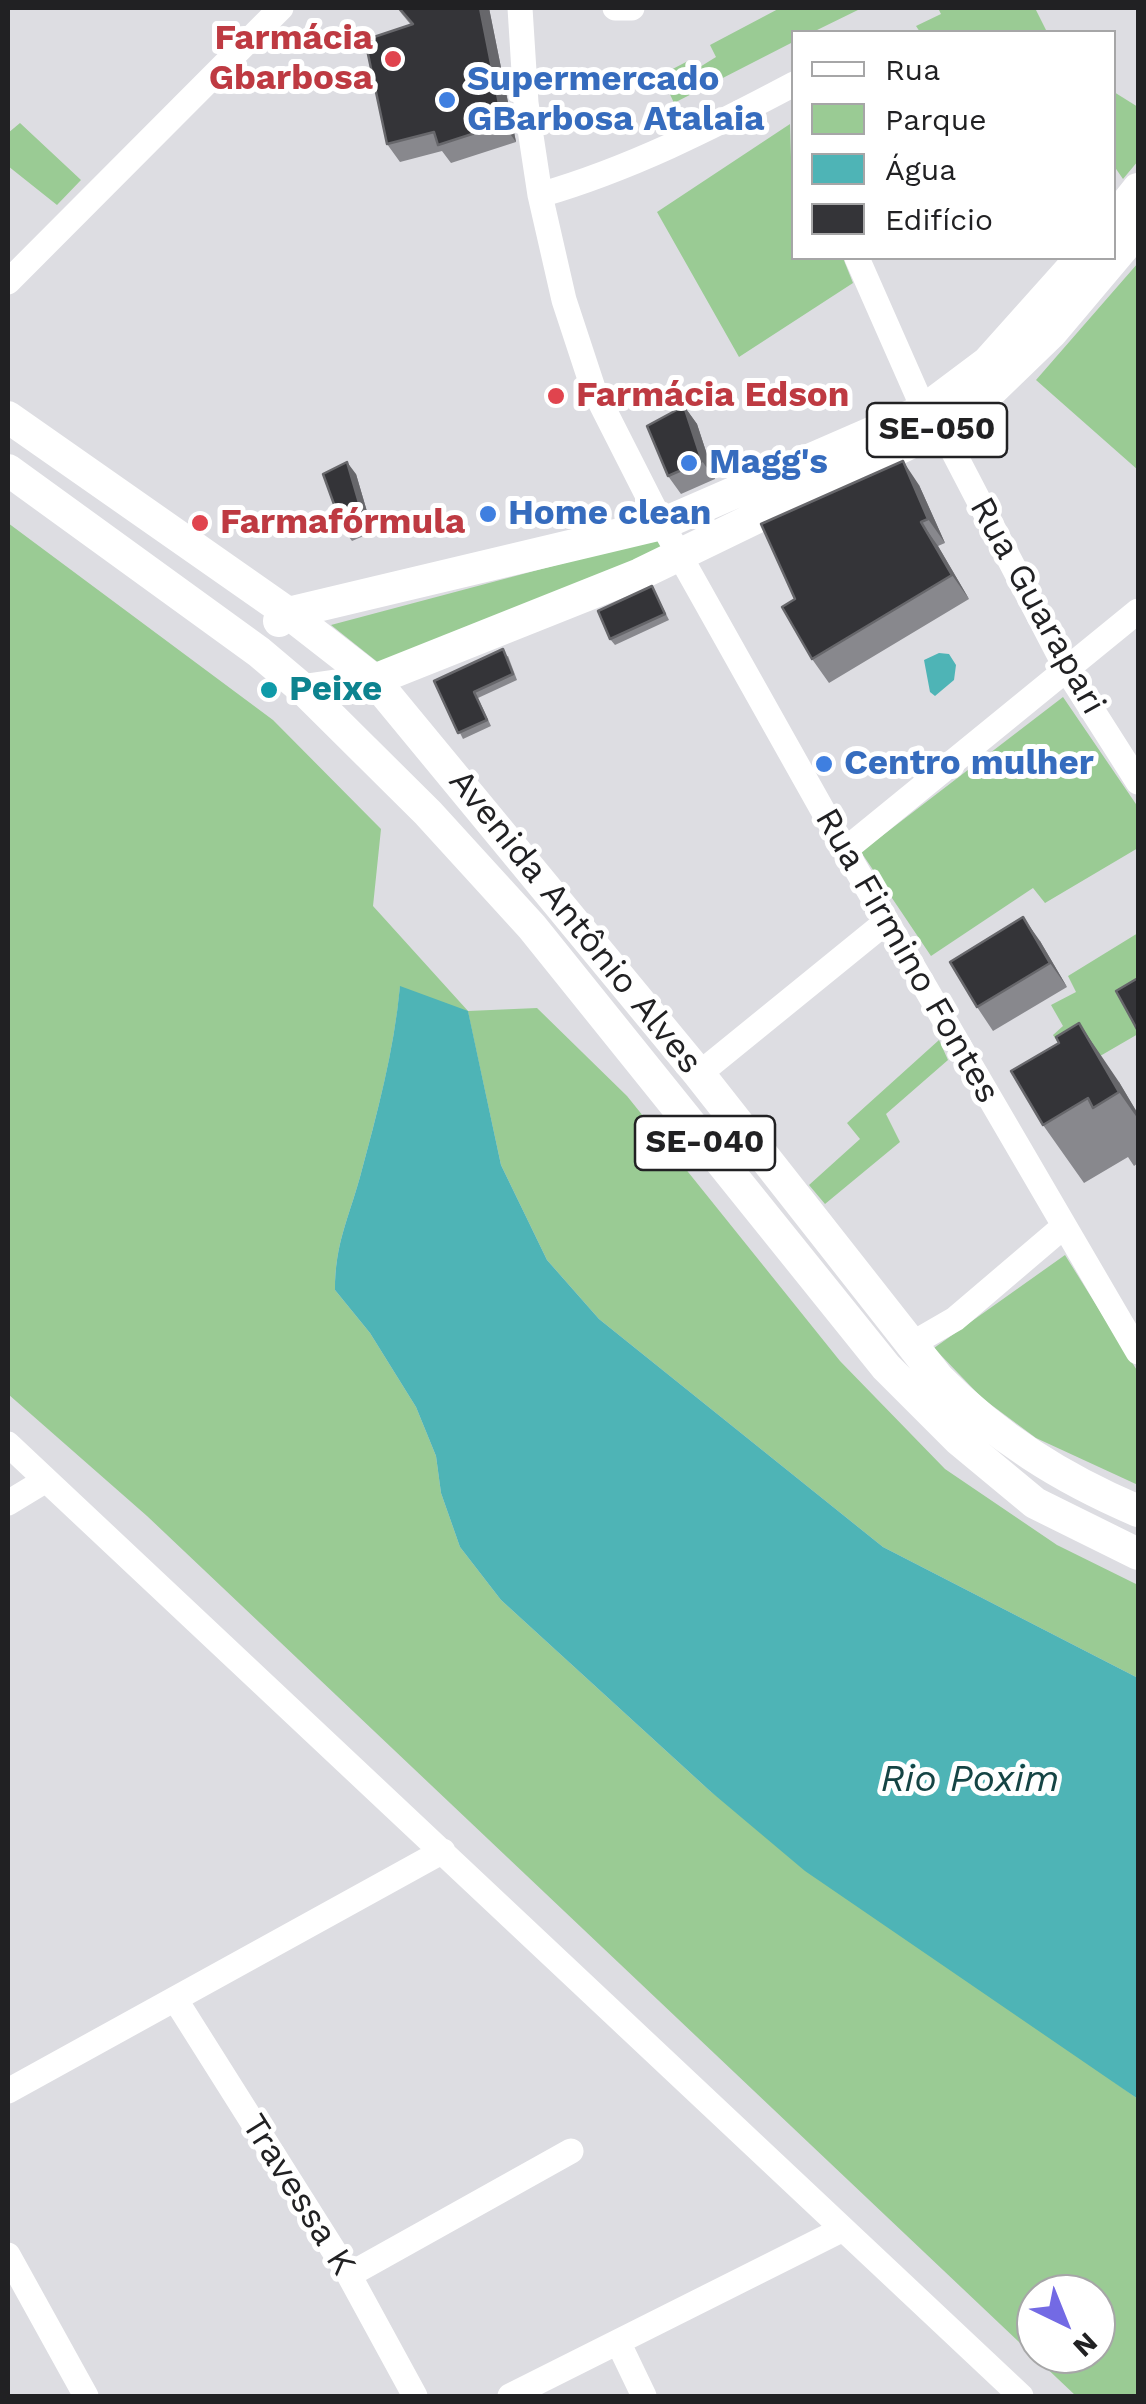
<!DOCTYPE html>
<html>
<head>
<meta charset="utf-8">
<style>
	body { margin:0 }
	#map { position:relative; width:1146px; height:2404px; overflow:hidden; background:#dddde2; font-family:"Work Sans",sans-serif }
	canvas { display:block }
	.frame { position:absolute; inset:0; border:10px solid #212123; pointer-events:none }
	.legend { position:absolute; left:791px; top:30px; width:325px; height:230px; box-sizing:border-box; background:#fff; border:2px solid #a6a6a7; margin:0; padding:12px 18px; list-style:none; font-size:30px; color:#212123 }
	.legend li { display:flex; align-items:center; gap:20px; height:50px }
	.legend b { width:50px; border:2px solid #a6a6a7 }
	.north { position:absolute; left:1016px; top:2274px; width:100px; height:100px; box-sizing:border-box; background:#fff; border:2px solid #a6a6a7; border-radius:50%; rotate:137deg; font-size:28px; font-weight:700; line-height:40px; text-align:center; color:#212123 }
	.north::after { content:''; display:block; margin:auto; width:35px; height:45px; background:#736ae4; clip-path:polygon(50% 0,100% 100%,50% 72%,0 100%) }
</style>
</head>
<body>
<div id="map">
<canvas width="1146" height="2404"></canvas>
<div class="frame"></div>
<ul class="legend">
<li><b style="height:12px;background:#fff"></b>Rua</li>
<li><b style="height:28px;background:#9acb94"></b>Parque</li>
<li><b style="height:28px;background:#4eb4b6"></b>Água</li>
<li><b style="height:28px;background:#343438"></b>Edifício</li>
</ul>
<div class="north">N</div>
</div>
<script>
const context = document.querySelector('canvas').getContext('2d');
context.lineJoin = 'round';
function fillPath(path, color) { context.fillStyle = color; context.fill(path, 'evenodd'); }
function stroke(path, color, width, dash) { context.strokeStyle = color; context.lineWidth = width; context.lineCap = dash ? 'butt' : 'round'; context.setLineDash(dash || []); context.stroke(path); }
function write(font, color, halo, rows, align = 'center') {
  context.font = font + ' "Work Sans",sans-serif'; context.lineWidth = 10; context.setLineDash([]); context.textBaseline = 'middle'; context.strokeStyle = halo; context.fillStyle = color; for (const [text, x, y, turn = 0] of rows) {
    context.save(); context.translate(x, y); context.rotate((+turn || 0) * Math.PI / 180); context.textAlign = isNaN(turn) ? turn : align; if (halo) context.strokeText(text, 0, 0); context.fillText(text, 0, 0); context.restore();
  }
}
const green = new Path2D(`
	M780,8h82l-49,24h-19l-1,10 -119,61 -13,-28 27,-14 7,9 21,-13 -6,-12z
	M938,8h97l12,24h-127l-4,-6 25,-12z
	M1114,92l24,15v54l-15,18 -9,-13z
	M20,123l61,57 -24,25 -49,-39v-33z
	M790,124l4,134h49l10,25 -114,74 -82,-145z
	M1138,263v207l-102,-90z
	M8,523l265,197 108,109 -8,77 95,105 69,-3 90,88 213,265 105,108 112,76 81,40v93l-255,-131 -284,-228 -52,-59 -46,-95 -33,-153 -68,-25c-6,64 -23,127 -40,190 -12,43 -25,67 -25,113l35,43 46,74 20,49 5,37 19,54 41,53 209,191 428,308v297h-62l-929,-880 -139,-122zM1036,2294h60v60h-60z
	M662,537l7,14 -289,113 -49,-39z
	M1063,697l75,110v41l-93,55 -12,-15 -102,68 -70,-104z
	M1138,933v101l-62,36 -23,-35 10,-9 -12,-21 25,-13 -8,-16z
	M939,1040l9,20 -62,54 14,28 -75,62 -16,-19 51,-46 -13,-16z
	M1065,1255l73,117v113l-102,-47 -54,-40 -48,-50z`);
const water = new Path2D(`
	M939,653l10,1 7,11 -2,15 -19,16 -5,-4 -6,-32z
	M400,986l68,25 33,154 46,95 52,59 284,228 255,131v421l-333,-228 -95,-80 -209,-191 -41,-53 -19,-54 -5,-37 -20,-49 -46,-74 -35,-43c0,-46 13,-70 25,-113 17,-63 34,-126 40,-191z`);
const minor = new Path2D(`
	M520,8l6,95 14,92 24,105 29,88 69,136 183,326 293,502
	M615,8h17
	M540,195c90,-26 171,-67 254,-111
	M857,258l67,152
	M8,282l273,-274
	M941,428l127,244 70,110
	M845,850l293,-239
	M699,1074l187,-152
	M910,1345l45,-26 108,-92
	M8,1444l1013,952
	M8,1503l38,-23
	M175,1999l174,276 66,121
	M8,2091l435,-240
	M8,2255l78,141
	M349,2275l222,-124
	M619,2344l25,52
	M510,2396l331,-166`);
const major = new Path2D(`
	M1114,219l24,-30
	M8,417l280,196 86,67 325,394 239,304c59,60 123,100 200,133
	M8,470l251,182 45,38 124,123 104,114 354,440 73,73 76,63 103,51
	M279,621l9,-8 374,-89 262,-114 64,-48 93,-104
	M304,690l70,-10 266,-106 301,-146 51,-38 60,-58 86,-102`);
const wall = new Path2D(`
	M397,8h92l27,134 -65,21 -9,-12 -42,11 -13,-18 24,-119z
	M684,406l13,18 18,55 -34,15 -13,-18z
	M356,474l17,58 -21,9 -9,-12z
	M919,485l26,58 -7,3 31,53 -140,84 -17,-24z
	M652,586l17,34 -54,25 -5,-6z
	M508,656l9,24 -39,18 13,28 -28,13 -29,-58z
	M1040,941l27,46 -74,44 -16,-24z
	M1011,1071l108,11 19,32v49l-4,3 -6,-9 -44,26 -41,-58z`);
const shadedWall = new Path2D(`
	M480,8h9l27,134 -13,-18z
	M684,406l13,18 18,55 -13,-18z
	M903,461l16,24 26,58 -17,-24z
	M347,462l9,12 17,58 -9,-12z
	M921,522l17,24 31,53 -17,-24z
	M1023,917l17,24 27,46 -17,-24z
	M1079,1023l40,59 19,32v5l-19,-27z`);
const building = new Path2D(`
	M399,8h81l23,116 -65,21 -4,-13 -47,12 -22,-104 48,-16z
	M684,406l18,55 -34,15 -21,-50z
	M903,461l25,58 -7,3 31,53 -140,84 -30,-52 13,-8 -34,-75z
	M347,462l17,58 -21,9 -20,-55z
	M652,586l13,28 -55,25 -12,-28z
	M503,649l10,25 -39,18 13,28 -29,13 -24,-52z
	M1023,917l27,46 -73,44 -27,-45z
	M1138,978v53l-22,-40z
	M1079,1023l40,69 -26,16 -5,-10 -45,27 -32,-54 48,-28 -3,-6z`);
const markers = [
	[393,59,10,"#e0444e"],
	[447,100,10,"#3f7fe0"],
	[556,396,10,"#e0444e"],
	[689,463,10,"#3f7fe0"],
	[488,514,10,"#3f7fe0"],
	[200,523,10,"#e0444e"],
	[269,690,10,"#0f9aa8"],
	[824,764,10,"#3f7fe0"]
];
const shields = [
	[937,430,140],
	[705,1143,140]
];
const shieldNames = [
	["SE-050",937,430],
	["SE-040",705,1143]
];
const healthNames = [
	["Farmácia",373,39,"right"],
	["Gbarbosa",373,79,"right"],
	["Farmácia Edson",576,396],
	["Farmafórmula",220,523]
];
const shopNames = [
	["Supermercado",467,80],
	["GBarbosa Atalaia",467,120],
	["Magg's",709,463],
	["Home clean",508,514],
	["Centro mulher",844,764]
];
const streetNames = [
	["Rua Guarapari",1037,606,61],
	["Avenida Antônio Alves",575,922,51],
	["Rua Firmino Fontes",907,956,60],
	["Travessa K",298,2195,58]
];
const cultureNames = [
	["Peixe",289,690]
];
const waterNames = [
	["Rio Poxim",970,1780]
];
fillPath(green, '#9acb94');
fillPath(water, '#4eb4b6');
stroke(minor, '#fff', 25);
stroke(major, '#fff', 32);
fillPath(wall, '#88888d');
fillPath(shadedWall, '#67676b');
fillPath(building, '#343438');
stroke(building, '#67676b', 2.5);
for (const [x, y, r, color] of markers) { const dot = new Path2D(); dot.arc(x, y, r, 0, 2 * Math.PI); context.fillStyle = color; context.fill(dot); stroke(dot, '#fff', 4); }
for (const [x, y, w] of shields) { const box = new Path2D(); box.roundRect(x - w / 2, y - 27, w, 54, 8); context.fillStyle = '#fff'; context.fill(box); stroke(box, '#212123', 2.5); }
write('bold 32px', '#212123', null, shieldNames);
write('bold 35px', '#be3a42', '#fff', healthNames, 'left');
write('bold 35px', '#366cbe', '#fff', shopNames, 'left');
write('35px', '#212123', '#fff', streetNames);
write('bold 35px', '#0d838f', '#fff', cultureNames, 'left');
write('italic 38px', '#154444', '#fff', waterNames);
</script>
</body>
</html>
